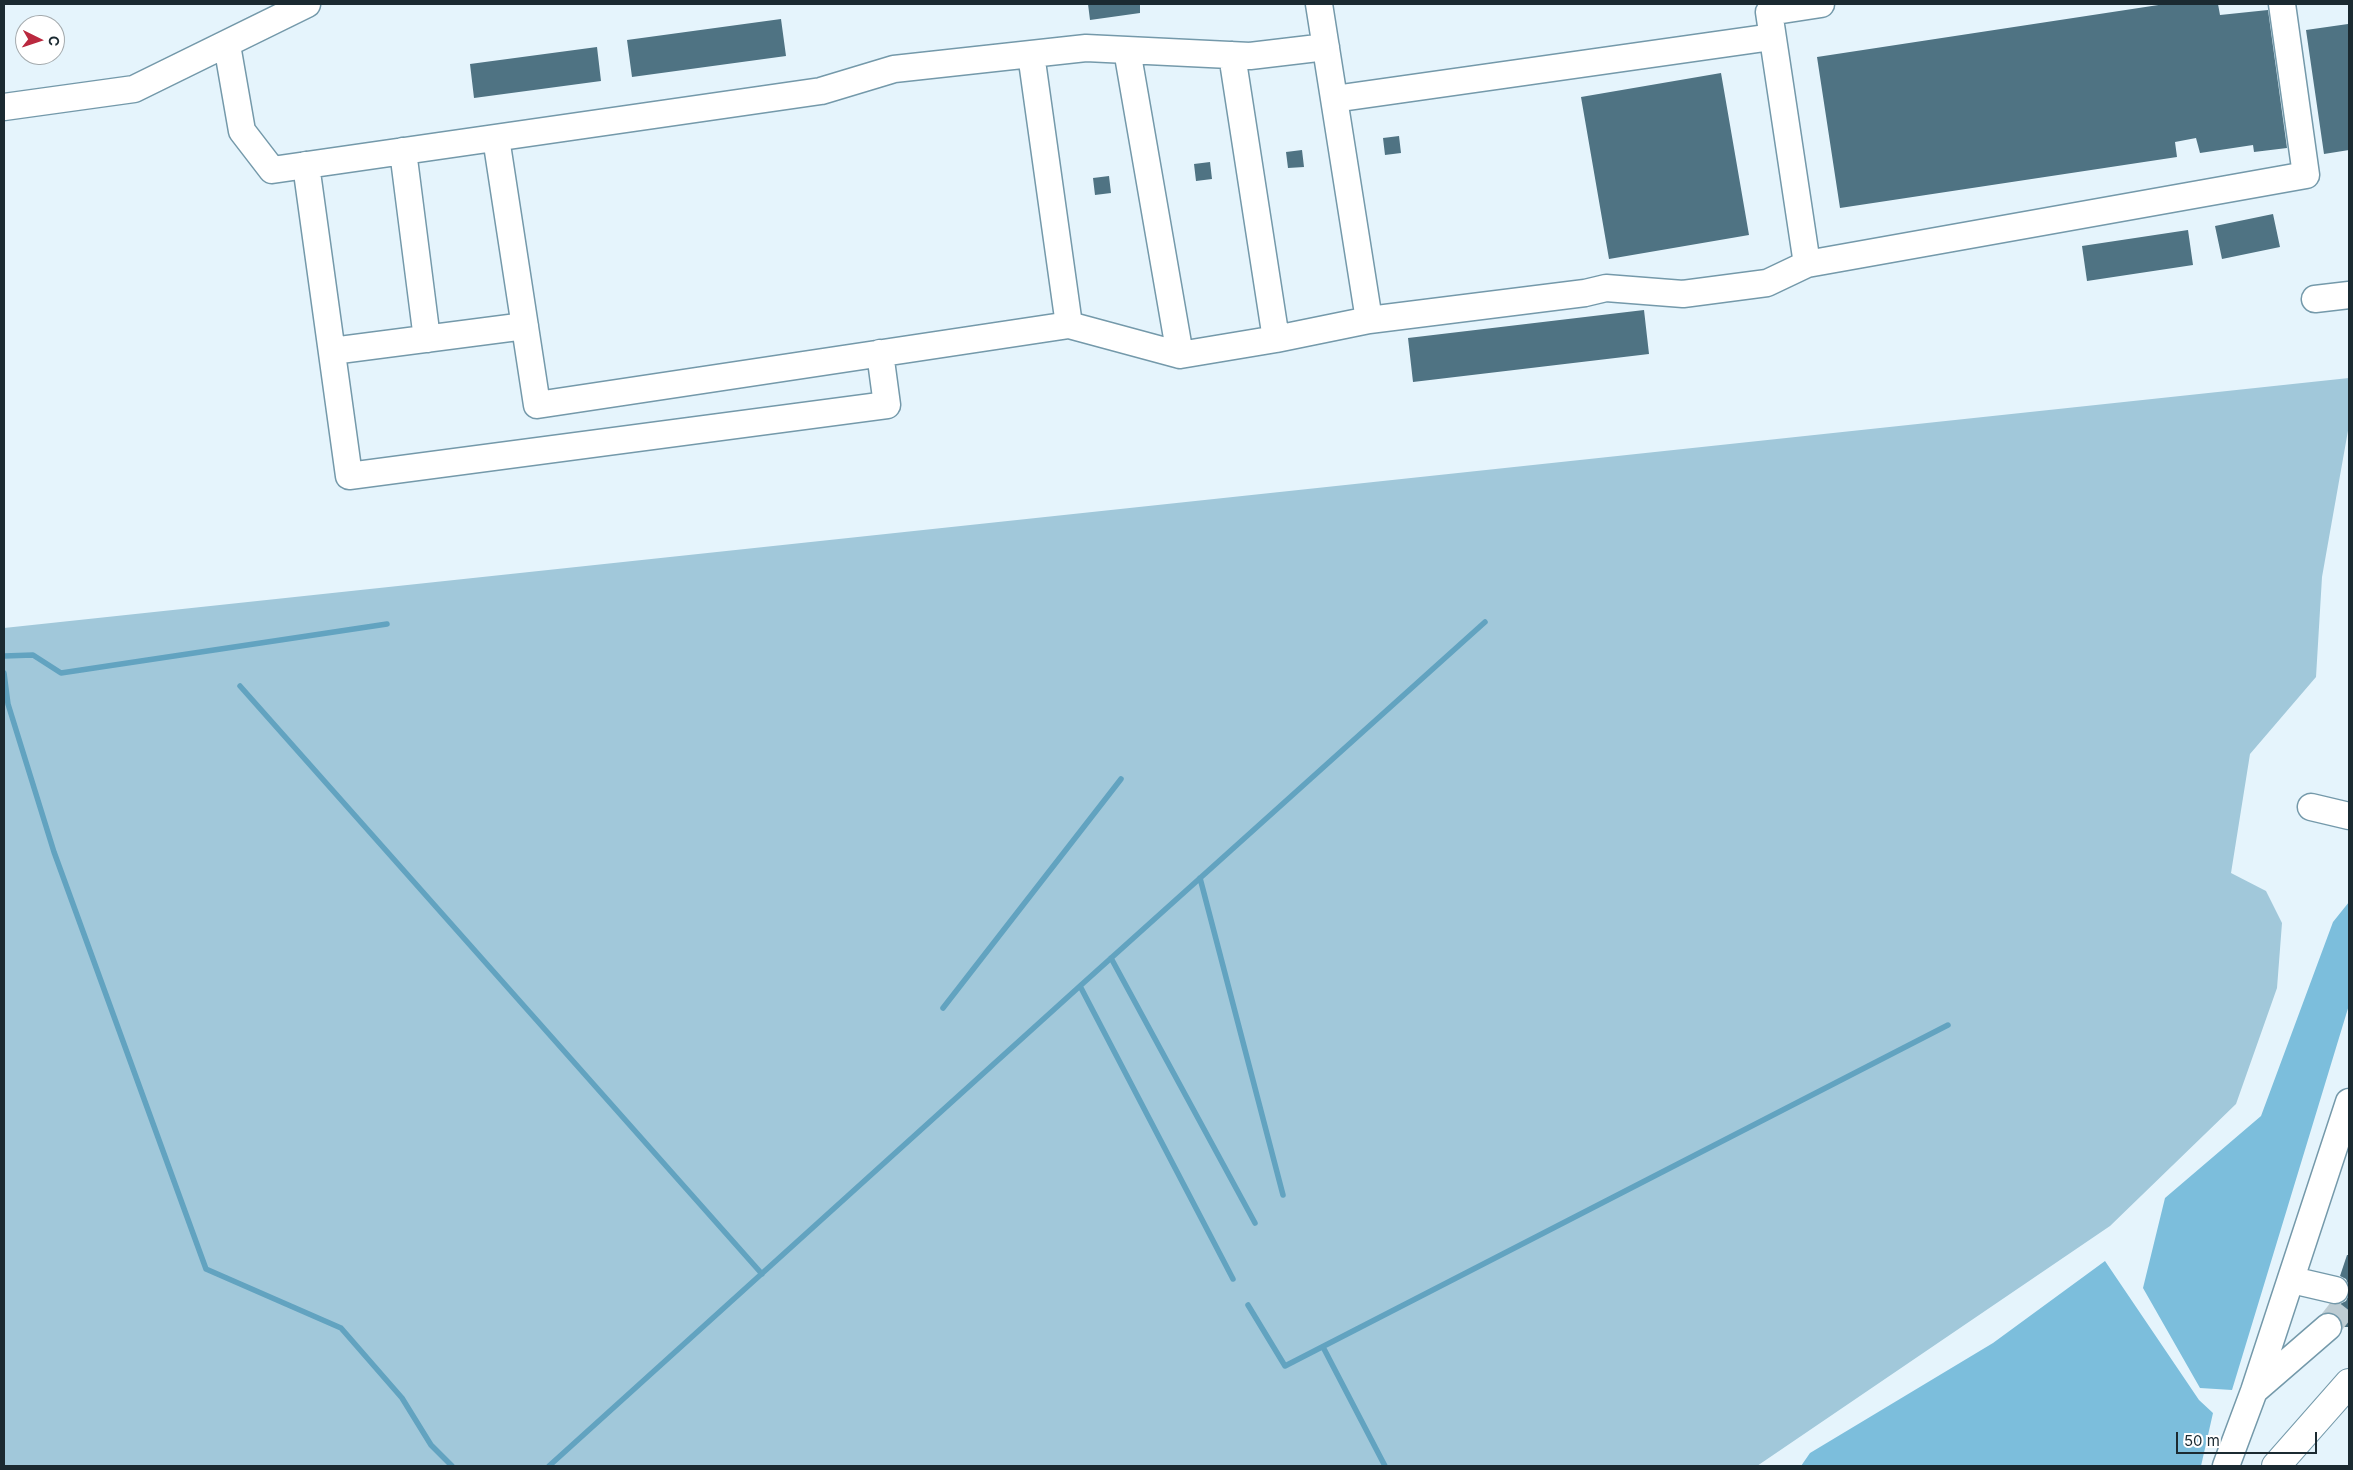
<!DOCTYPE html>
<html>
<head>
<meta charset="utf-8">
<style>
	body { margin:0 }
	#map { position:relative; width:2353px; height:1470px; overflow:hidden; background:#e5f4fc; font-family:Inter,sans-serif }
	canvas { display:block }
	.frame { position:absolute; inset:0; border:5px solid #1b2a31; pointer-events:none }
	.north { position:absolute; left:15px; top:15px; width:50px; height:50px; box-sizing:border-box; background:#fff; border:1px solid #a4aaad; border-radius:50%; rotate:94deg; font-size:14px; font-weight:700; line-height:20px; text-align:center; color:#1b2a31 }
	.north::after { content:''; display:block; margin:auto; width:18px; height:22px; background:#ba293f; clip-path:polygon(50% 0,100% 100%,50% 72%,0 100%) }
	.scale { position:absolute; left:2176px; top:1432px; width:141px; height:22px; box-sizing:border-box; border:2px solid #1b2a31; border-top:0; padding-left:6px; font-size:15px; line-height:18px; white-space:nowrap; color:#1b2a31; -webkit-text-stroke:4px #fff; paint-order:stroke }
</style>
</head>
<body>
<div id="map">
<canvas width="2353" height="1470"></canvas>
<div class="frame"></div>
<div class="north">С</div>
<div class="scale">50 m</div>
</div>
<script>
const context = document.querySelector('canvas').getContext('2d');
context.lineJoin = 'round';
function fillPath(path, color) { context.fillStyle = color; context.fill(path, 'evenodd'); }
function stroke(path, color, width, dash) { context.strokeStyle = color; context.lineWidth = width; context.lineCap = dash ? 'butt' : 'round'; context.setLineDash(dash || []); context.stroke(path); }
const green = new Path2D(`
	M2349,378v47l-27,152 -6,100 -66,77 -19,119 35,18 16,32 -5,65 -41,116 -126,122 -353,240h-1753v-838z`);
const forest = new Path2D(`
	M2349,902v103l-117,385 -32,-2 -57,-100 22,-90 96,-82 72,-194z
	M2105,1261l94,139 14,13 -12,53h-400l9,-13 183,-110z`);
const stream = new Path2D(`
	M4,656l29,-1 28,18 326,-49
	M4,673l4,31 46,148 152,417 135,59 61,70 29,47 21,21
	M240,686l522,588
	M1200,878l83,317
	M1111,958l144,265
	M1080,986l405,-364
	M943,1008l178,-229
	M1248,1305l37,61 663,-341
	M1323,1347l62,119
	M549,1466l531,-480 153,293`);
const building = new Path2D(`
	M1088,4h52v9l-50,7z
	M2165,4h53l2,11 48,-5 19,138 -33,4 -1,-7 -53,8 -4,-15 -21,4 2,15 -337,51 -23,-151z
	M781,19l5,37 -154,21 -5,-37z
	M2348,24l1,126 -25,4 -18,-124z
	M597,47l4,34 -127,17 -4,-34z
	M1721,73l28,162 -140,24 -28,-162z
	M1399,136l2,17 -16,2 -2,-17z
	M1302,150l2,17 -16,1 -2,-16z
	M1210,162l2,17 -16,2 -2,-17z
	M1109,176l2,17 -16,2 -2,-17z
	M2273,214l7,33 -58,12 -7,-33z
	M2188,230l5,35 -106,16 -5,-35z
	M1644,310l5,44 -236,28 -5,-44z
	M2347,1255h2v31l-3,-7 -6,-3z
	M2349,1294v33h-6l-4,-10 -12,-5 3,-8h10l6,-3z`);
const minorTunnel = new Path2D(`
	M2328,1327l21,-27`);
const minor = new Path2D(`
	M1319,4l50,316 216,-27 21,-5 77,6 84,-11 40,-19 499,-89 -24,-171
	M227,45l15,86 30,39 549,-79 73,-22 192,-21 164,8 76,-9
	M1127,50l53,305
	M1031,54l38,271
	M1232,55l44,284
	M1334,99l438,-62
	M4,107l130,-18 173,-85
	M496,138l41,267 532,-80 111,30 96,-16 93,-19
	M403,151l24,188
	M306,165l43,311 538,-71 -7,-52
	M1807,264l-38,-252 52,-8
	M2315,299l34,-4
	M332,351l193,-25
	M2311,807l38,9
	M2292,1280l43,10
	M2254,1391l74,-64
	M2226,1466l28,-75 95,-289`);
const major = new Path2D(`
	M2276,1466l73,-83`);
fillPath(green, '#a1c8da');
fillPath(forest, '#7cbedc');
stroke(stream, '#62a3c0', 5.5);
fillPath(building, '#4f7383');
stroke(minorTunnel, '#bdccd3', 26, [26, 13]);
stroke(minor, '#7499aa', 29);
stroke(major, '#7499aa', 30);
stroke(minor, '#fff', 26);
stroke(major, '#fff', 28);
</script>
</body>
</html>
